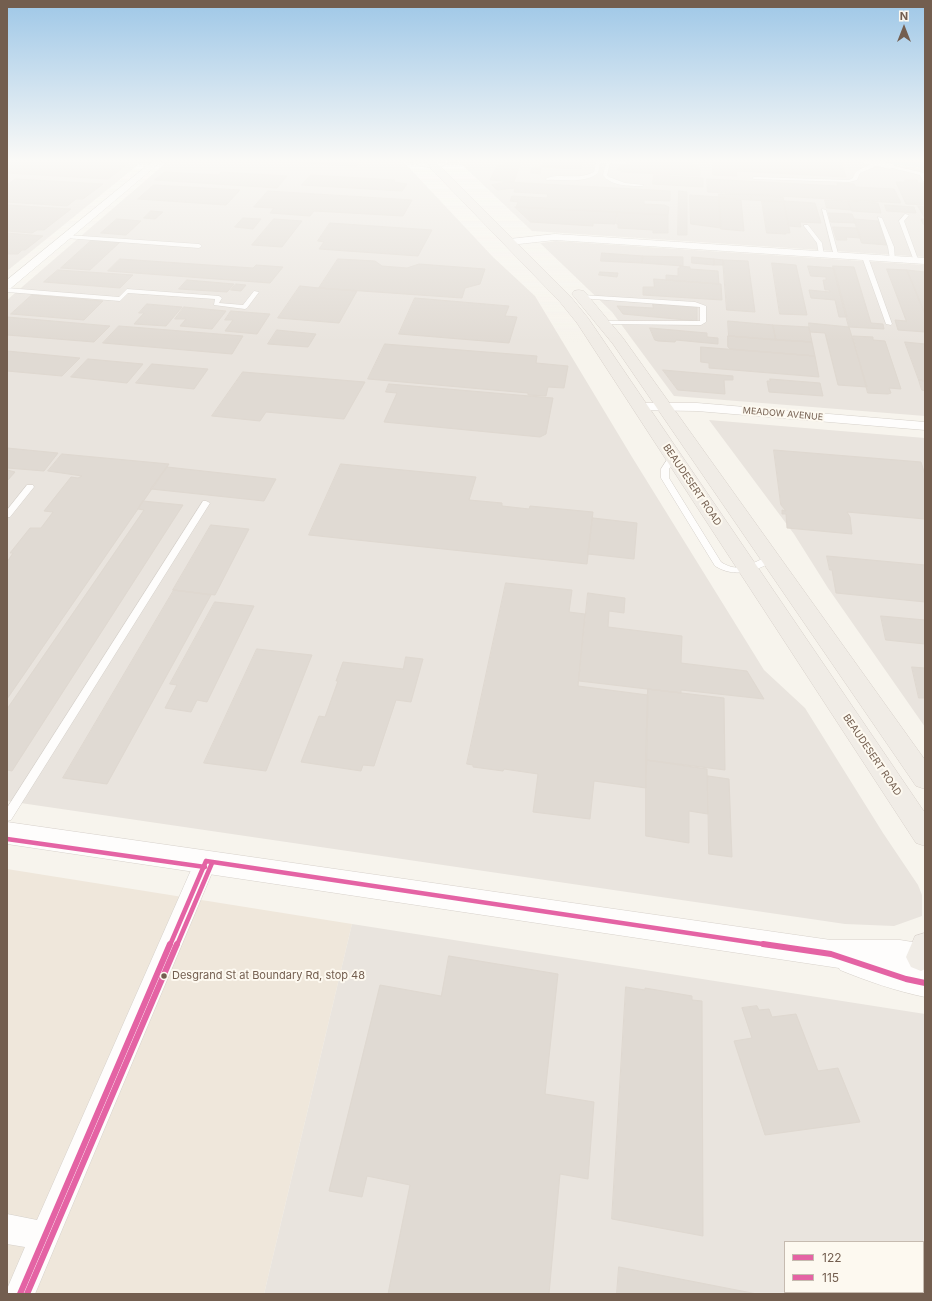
<!DOCTYPE html>
<html>
<head>
<meta charset="utf-8">
<style>
	body { margin:0 }
	#map { position:relative; width:932px; height:1301px; overflow:hidden; background:#f7f4ed; font-family:Inter,sans-serif }
	canvas { display:block }
	.frame { position:absolute; inset:0; border:8px solid #735e4f; pointer-events:none }
	.legend { position:absolute; left:784px; top:1241px; width:140px; height:52px; box-sizing:border-box; background:#fdf9f0; border:1px solid #c6bbb0; margin:0; padding:5px 7px; list-style:none; font-size:12px; color:#735e4f }
	.legend li { display:flex; align-items:center; gap:8px; height:20px }
	.legend b { width:20px; border:1px solid #c6bbb0 }
	.north { position:absolute; left:884px; top:8px; width:40px; height:40px; -webkit-text-stroke:3px #fdf9f0; paint-order:stroke; rotate:0deg; font-size:11px; font-weight:700; line-height:16px; text-align:center; color:#735e4f }
	.north::after { content:''; display:block; margin:auto; width:14px; height:18px; background:#735e4f; clip-path:polygon(50% 0,100% 100%,50% 72%,0 100%) }
</style>
</head>
<body>
<div id="map">
<canvas width="932" height="1301"></canvas>
<div class="frame"></div>
<ul class="legend">
<li><b style="height:5px;background:#e463a4"></b>122</li>
<li><b style="height:5px;background:#e463a4"></b>115</li>
</ul>
<div class="north">N</div>
</div>
<script>
const context = document.querySelector('canvas').getContext('2d');
context.lineJoin = 'round';
function fillPath(path, color) { context.fillStyle = color; context.fill(path, 'evenodd'); }
function stroke(path, color, width, dash) { context.strokeStyle = color; context.lineWidth = width; context.lineCap = dash ? 'butt' : 'round'; context.setLineDash(dash || []); context.stroke(path); }
function write(font, color, halo, rows, align = 'center') {
  context.font = font + ' Inter,sans-serif'; context.lineWidth = 4; context.setLineDash([]); context.textBaseline = 'middle'; context.strokeStyle = halo; context.fillStyle = color; for (const [text, x, y, turn = 0] of rows) {
    context.save(); context.translate(x, y); context.rotate((+turn || 0) * Math.PI / 180); context.textAlign = isNaN(turn) ? turn : align; if (halo) context.strokeText(text, 0, 0); context.fillText(text, 0, 0); context.restore();
  }
}
const residential = new Path2D(`
	M7,869l345,55 -88,370h-257z`);
const industrial = new Path2D(`
	M7,160h137l-137,111z
	M169,160h233l91,97 42,39 97,161 132,213 41,38 78,125 35,52 4,10v21l-28,10 -49,-2 -838,-123v-501z
	M457,160h393l41,9 -4,-5 38,4v89l-393,-26z
	M556,241l369,24v151l-251,-20 -62,-84 -72,-69z
	M709,420l216,18v289l-97,-139 -34,-54z
	M352,924l573,90v280h-661zM785,1242h138v50h-138z`);
const water = new Path2D(`
	M872,160h53v8l-38,-4z`);
const building = new Path2D(`
	M10,160h115l-1,1 6,1 -22,17 -101,-6v-11z
	M258,160h103l-4,6h-5z
	M506,160l15,1 -7,21 -24,-2 7,-14h6z
	M638,160l54,2v2l6,1v3l-6,-1v2h8v7l-79,-4 1,-2h-5l1,-3h4v-2h10v-3h5z
	M713,160h120v2h8l5,15 -110,-6 1,5 -24,-1z
	M544,161l38,2 -1,6 -39,-2z
	M533,167h8l-1,7 -9,-1z
	M165,172l54,3 2,-3 66,4 -10,12 -122,-8z
	M311,175l84,5 -1,2 13,2 -5,7 -100,-6z
	M654,175l49,3v9l-50,-3z
	M16,179l87,5 -20,15h-7l-9,7 -60,-4v-17z
	M707,179l131,7 -1,-3 17,1 2,3 38,2 7,14 -193,-11z
	M905,180h12l1,3h7v22l-19,-1 -10,-22h10z
	M507,182l163,9v10l-26,-1v4l20,1 5,2 -1,8 -152,-8 2,-5 -8,-1 2,-5 35,2 1,-4 -34,-2 1,-4 -18,2 -5,-5z
	M154,185l86,5 -14,15 -88,-6z
	M268,191l144,9 -9,16 -89,-5 -4,5 -40,-3 4,-5 -20,-1z
	M679,191l8,1v43h-9z
	M719,194l32,1v5l-32,-2z
	M690,195l29,2 2,31 -30,-4z
	M751,195l32,2 1,5 -33,-2z
	M719,198l22,2 3,31 -23,-2z
	M825,200l23,1 3,9 -24,-2z
	M762,201l22,1 6,31h-4v1l-19,-1z
	M784,201l31,2 6,20 -21,-1 1,5 -12,-1z
	M848,201l30,2 3,10 -29,-2z
	M7,205l64,4 -27,21h-7l-5,3 -25,-2z
	M885,205l29,2 2,6 -29,-2z
	M918,206l7,1v18l-2,-1 -2,-5h4z
	M515,207h1l101,5 -2,12 -22,-1v3l-62,-4z
	M151,211l12,1 -8,7 -11,-1z
	M618,212l50,3v18h-15v-3l-35,-2v-4h-1z
	M829,213l23,1 4,9 -25,-1z
	M243,218l18,1 -8,10 -18,-2z
	M117,219l24,2 -15,14 -25,-2z
	M274,219l28,2 -20,26 -30,-2z
	M854,219l24,2 9,24 -25,-2z
	M330,223l102,7 -14,26 -99,-7 5,-7 -6,-1z
	M833,227l24,1 4,10 -15,-1 1,3h-10z
	M7,233l36,3 -18,14h-3l-4,4h-11z
	M92,240l28,2 -30,28 -29,-2z
	M602,253l41,3 -1,7 -41,-2z
	M643,256l40,1v9l-41,-3z
	M692,257l22,2v6l-22,-2z
	M120,259l133,9 3,-3 27,2 -13,16 -162,-12z
	M338,259l37,2 7,5 25,2 12,-4 66,5 -5,15 -15,4 -3,10 -143,-10z
	M714,259l9,1 1,5h-10z
	M723,260l25,1 7,51 -28,-2z
	M772,263l24,2 11,50 -27,-1z
	M680,266l10,1v2l28,2 1,13 -53,-4v-5l12,1v-8h2z
	M808,266l26,2 13,49h-8l-4,-17 -24,-2 -2,-8 21,2 -1,-2h-4l-2,-10h3v-3l-15,-1z
	M833,266l21,1 17,56 12,1 1,5 -35,-2z
	M887,269l20,1 18,44v18l-27,-2 -3,-10 11,1z
	M58,270l75,5 -13,13 -76,-6z
	M907,270l18,2v42z
	M600,272l18,1 -1,4 -18,-2z
	M654,279l67,5 1,16 -79,-5v-8h11z
	M187,280l47,4 -7,8 -48,-3z
	M236,284l10,1 -5,6 -10,-1z
	M300,286l19,2 38,3 -18,32 -61,-5z
	M32,295l71,6 -19,19 -73,-6z
	M415,298l94,8 -4,10 12,1 -8,26 -110,-9z
	M147,304l35,3 -16,19 -32,-2 10,-11h-5z
	M653,304l44,3v14l-74,-7 -6,-8 36,2z
	M184,307l42,4 -14,18 -32,-3 6,-7h-11z
	M231,311l39,3 -13,20 -32,-3 8,-11h-8z
	M7,317l103,9 -16,16 -87,-7z
	M728,321l45,4 3,15 -47,-4z
	M809,323l40,4 18,60 -29,-2 -13,-52 -15,-1z
	M773,325l36,2 3,15 -36,-2z
	M119,326l124,10 -11,18 -129,-11z
	M650,328l57,5v4l11,1v6l-42,-4 -1,2 -17,-1 -3,-1z
	M277,330l39,4 -8,13 -40,-3z
	M728,336l84,6 3,14 -85,-7 -2,-2z
	M853,336l20,1v3l12,1 16,48 -12,-1 2,5 -3,1 -20,-1z
	M905,342l20,2v37l-6,-1z
	M385,344l152,12 -1,7 32,3 -4,22 -16,-1 -2,9 -18,-1v-2l-160,-14z
	M701,347l114,9 4,21 -110,-9v-5l-8,-1z
	M7,351l73,7 -18,18 -55,-5z
	M88,359l55,5 -16,19 -56,-6z
	M152,364l56,5 -14,20 -58,-6z
	M663,370l70,6v4h-9l1,14 -47,-4z
	M243,372l122,10 -21,37 -78,-7 -6,9 -48,-5z
	M770,379l50,4 3,13 -54,-4 -2,-11h3z
	M919,380l6,1v10l-3,-1z
	M389,384l164,14 -7,36 -6,3 -156,-15 13,-29 -11,-1z
	M7,448l51,5 -14,18 -37,-3z
	M774,450l147,12 4,13v44l-78,-7 3,5 2,17 -65,-6 -1,-14h-4v-4l4,1 -5,-6z
	M62,454l107,10 -162,235v-137l6,-9h-3l20,-25h11l12,-16 -9,-1 27,-34 7,1 4,-2 -34,-5z
	M341,464l135,13 -7,23 33,3v3l27,3 1,-3 63,6 -6,52 -278,-29z
	M167,467l109,12 -12,22 -113,-12z
	M7,470l8,2 -8,9z
	M143,501l40,4 -171,266 -5,-1v-61l137,-199 -6,-1z
	M593,518l44,5 -3,36 -46,-5z
	M211,525l38,4 -34,66 -42,-5z
	M827,556l98,9v37l-89,-9 -4,-23h-2z
	M506,583l66,7 -3,22 16,2 -7,72 70,9 -2,93 -52,-7 -4,38 -57,-7 5,-38 -34,-5 -1,2 -30,-4v-2l-6,-1z
	M174,590l37,5 -104,189 -44,-6z
	M588,593l37,5 -1,15 -15,-2 -1,16 74,9 -1,27 66,8 17,28 -83,-9v3l-102,-12z
	M215,602l39,4 -47,96 -10,-2 -6,12 -26,-4 12,-23 -7,-1z
	M881,616l44,4v24l-39,-4z
	M257,649l55,6 -46,116 -62,-8z
	M406,657l17,2 -12,43 -15,-2 -22,66 -11,-1 -2,6 -60,-9 18,-46 6,1 13,-36h-2l7,-19 60,7z
	M912,667l13,1v30h-6z
	M648,689l76,9 1,72 -79,-10z
	M646,760l61,9 1,45 -19,-3v32l-43,-7z
	M708,776l21,3 3,78 -23,-3z
	M449,956l109,18 -13,120 49,8 -6,77 -28,-5 -11,120h-161l22,-109 -43,-9 -5,21 -33,-6 51,-206 61,11z
	M626,987l19,3v-2l47,8v4l10,1 1,235 -91,-17z
	M757,1006l2,4 10,-1 3,8 24,-3 22,57 20,-3 22,54 -95,13 -31,-94 18,-3 -10,-30z
	M923,1251h2v43h-49v-2h47z
	M619,1267l138,27h-140z`);
const service = new Path2D(`
	M410,160h5l9,4 23,-2 2,1c-11,6 -29,6 -39,-3z
	M574,160l53,2 -2,2 -15,-1 -3,12 2,2 16,6 19,2 -2,1c-12,0 -32,0 -39,-11l3,-12h-6l-2,10c-14,11 -34,6 -51,7l-2,-1c14,-7 33,2 49,-7l2,-10z
	M874,162l4,1 -6,5 -12,5 -3,7 -8,2 -95,-3 -2,-1 2,-1 95,3 4,-2c2,-10 14,-10 21,-16z
	M890,165l34,8 1,9 -2,-1 -3,-6 -32,-8z
	M822,209l4,1 13,47 -5,-1z
	M905,214l4,1 -5,6 15,41 -5,-1 -15,-40z
	M878,217l4,1 12,29 1,13 -5,-1 -2,-12z
	M804,225h4l14,18 2,13 -5,-1 -2,-12 -13,-17z
	M67,235l132,9 3,2 -3,2 -134,-10 -1,-1z
	M865,255l3,2 24,67 -1,1 -5,-1 -24,-67z
	M7,288l112,9 8,-8 92,7 3,2 -3,5 24,2 11,-14 5,1 -12,16 -2,1 -31,-4 1,-6 -87,-6 -8,8 -113,-9z
	M582,295l113,7 11,4v16l-5,3 -98,-1 -3,-2 1,-1h99v-14l-120,-9v-2z
	M670,455h6l1,2 -8,12v9l52,84c20,13 30,0 49,-6l4,3 -1,2c-18,11 -39,17 -58,5l-54,-88v-9z
	M27,485h6l1,2 -24,30h-3v-7z
	M203,501h3l4,2 -199,317 -4,1v-13z`);
const minor = new Path2D(`
	M154,160h9l-152,128 -4,1v-9z
	M858,160h16l19,4 1,2 -4,3 -31,-7z
	M555,234l370,24v6l-370,-24 -45,5 -5,-3 5,-3z
	M640,403h57l228,19v8l-228,-19 -62,-1 -2,-3 2,-3z
	M206,851l8,3 3,7 -182,433h-28v-5l18,-42 -18,-3v-30l30,6 158,-359 3,-7z`);
const secondary = new Path2D(`
	M7,822l824,118h69l25,4v53c-29,-6 -58,-16 -85,-27l-1,-2 -832,-124z`);
const trunk = new Path2D(`
	M423,160h11l136,136 18,22 337,495v33l-9,-3 -339,-520 -17,-21z
	M579,290l5,1 39,47 302,422v29l-9,-3 -303,-442 -41,-50 2,-3z
	M925,933v36l-4,2 -10,-4 -5,-10 9,-21z`);
const bus1Far1 = new Path2D(`
	M206,861l563,84
	M170,945l36,-84`);
const bus1 = new Path2D(`
	M763,944l68,10 75,25 19,4
	M20,1294l150,-350`);
const bus2Far1 = new Path2D(`
	M7,839l198,28
	M177,945l35,-82`);
const bus2 = new Path2D(`
	M27,1294l150,-350`);
const markers = [
	[164,976,3.5,"#735e4f"]
];
const farStreetnames = [
	["MEADOW AVENUE",783,414,5]
];
const streetNames = [
	["BEAUDESERT ROAD",692,485,56],
	["BEAUDESERT ROAD",872,755,56]
];
const nearBusnames = [
	["Desgrand St at Boundary Rd, stop 48",172,976]
];
fillPath(residential, '#efe7db');
fillPath(industrial, '#e9e4de');
fillPath(water, '#d0e3e6');
fillPath(building, '#e0dad3');
stroke(building, '#dfd8d0', 1);
stroke(service, '#d6d1cb', 1);
stroke(minor, '#d6d1cb', 1);
stroke(secondary, '#d7d1cb', 1);
stroke(trunk, '#d8d1cb', 1);
fillPath(service, '#fefdfc');
fillPath(minor, '#fefdfc');
fillPath(secondary, '#fefdfc');
fillPath(trunk, '#f0ece6');
stroke(bus1Far1, '#e463a4', 4.5);
stroke(bus1, '#e463a4', 6);
stroke(bus2Far1, '#e463a4', 4.5);
stroke(bus2, '#e463a4', 6);
const sky = context.createLinearGradient(0, 0, 0, 342);
sky.addColorStop(0, '#9ec7e7');
sky.addColorStop(0.47, '#fbfaf7');
sky.addColorStop(1, '#fbfaf700');
context.fillStyle = sky;
context.fillRect(0, 0, 932, 342);
for (const [x, y, r, color] of markers) { const dot = new Path2D(); dot.arc(x, y, r, 0, 2 * Math.PI); context.fillStyle = color; context.fill(dot); stroke(dot, '#fdf9f0', 1.5); }
write('9px', '#735e4f', '#fdf9f0', farStreetnames);
write('10px', '#735e4f', '#fdf9f0', streetNames);
write('11px', '#735e4f', '#fdf9f0', nearBusnames, 'left');
</script>
</body>
</html>
